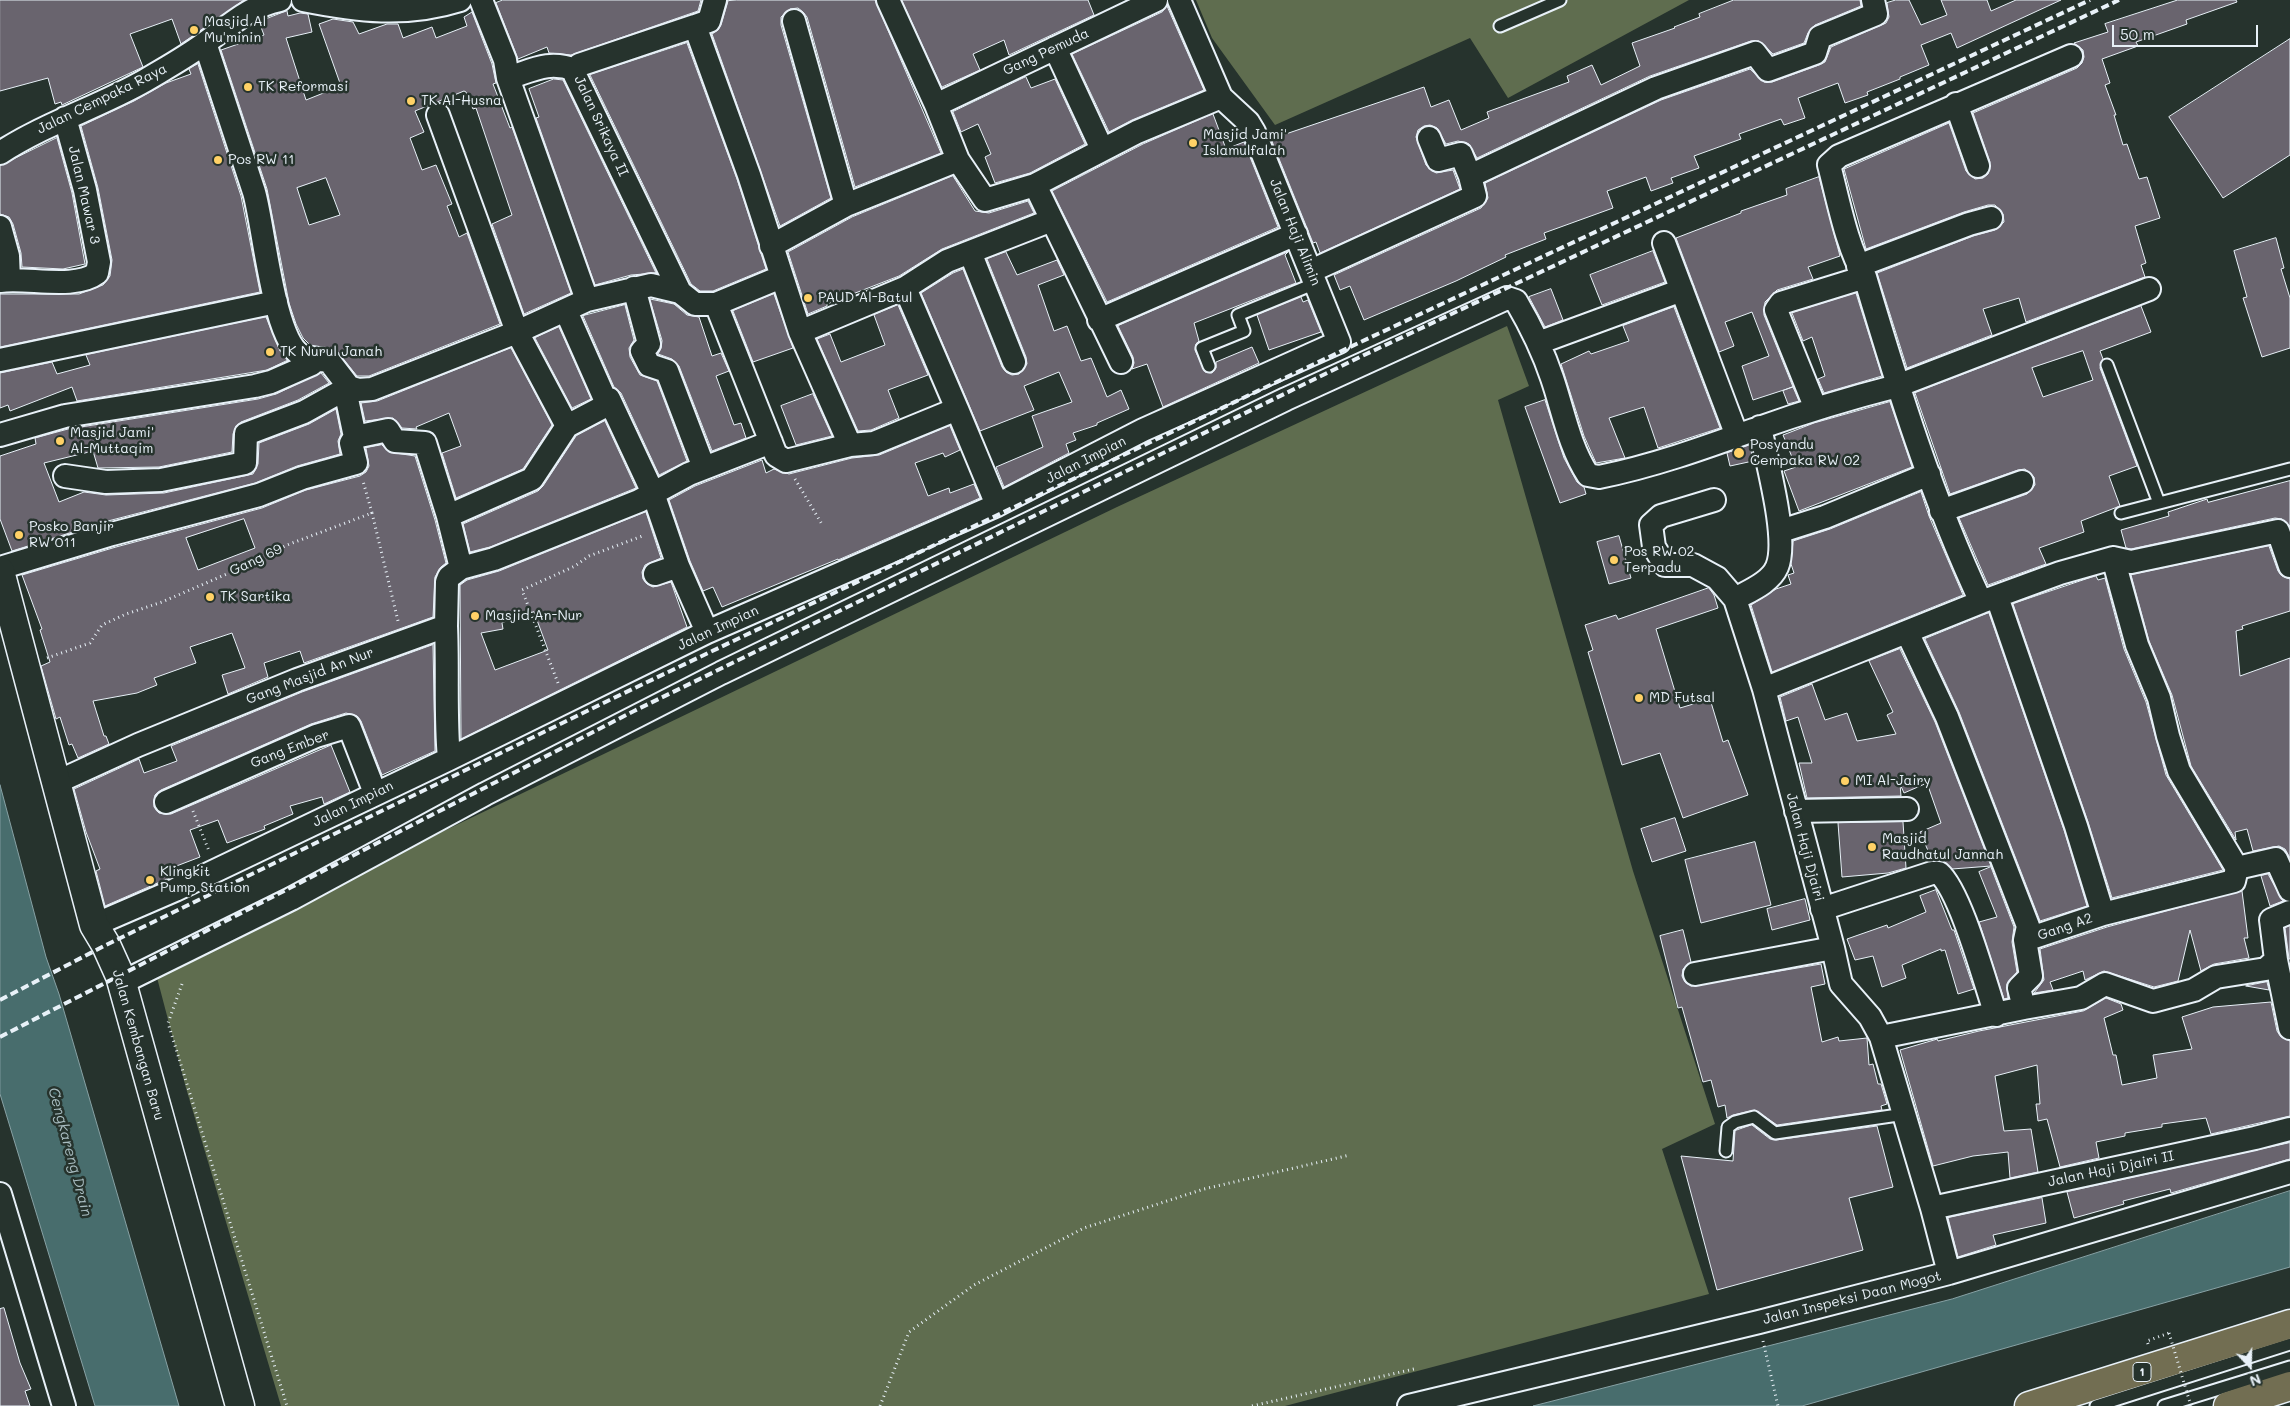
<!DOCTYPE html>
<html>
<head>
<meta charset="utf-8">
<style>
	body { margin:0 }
	#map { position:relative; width:2290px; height:1406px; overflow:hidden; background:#26332d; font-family:Mali,sans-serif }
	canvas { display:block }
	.north { position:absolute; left:2225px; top:1341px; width:50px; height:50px; -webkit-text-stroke:4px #26332d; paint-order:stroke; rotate:159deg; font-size:14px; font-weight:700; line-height:20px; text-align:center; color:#e8f1f8 }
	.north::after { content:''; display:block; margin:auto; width:18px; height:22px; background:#e8f1f8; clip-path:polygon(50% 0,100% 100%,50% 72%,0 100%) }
	.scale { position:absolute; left:2112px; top:25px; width:146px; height:22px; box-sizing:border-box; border:2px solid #e8f1f8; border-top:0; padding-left:6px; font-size:15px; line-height:18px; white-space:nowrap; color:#e8f1f8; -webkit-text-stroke:4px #26332d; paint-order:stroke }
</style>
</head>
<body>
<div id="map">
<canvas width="2290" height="1406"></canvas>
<div class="north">N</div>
<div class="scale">50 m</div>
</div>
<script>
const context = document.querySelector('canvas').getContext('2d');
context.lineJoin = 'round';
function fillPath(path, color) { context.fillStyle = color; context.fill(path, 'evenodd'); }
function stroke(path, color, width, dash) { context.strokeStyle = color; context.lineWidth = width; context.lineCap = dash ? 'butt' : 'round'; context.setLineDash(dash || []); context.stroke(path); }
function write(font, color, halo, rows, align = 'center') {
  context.font = font + ' Mali,sans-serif'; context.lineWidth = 5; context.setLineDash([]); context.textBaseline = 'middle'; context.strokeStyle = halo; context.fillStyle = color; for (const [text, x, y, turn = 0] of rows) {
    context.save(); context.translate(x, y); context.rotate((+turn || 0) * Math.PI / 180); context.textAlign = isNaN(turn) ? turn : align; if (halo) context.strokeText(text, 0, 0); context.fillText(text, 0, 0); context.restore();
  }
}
const green = new Path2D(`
	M1196,0h493l-181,98 -38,-60 -195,87 -63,-87z
	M1507,326l22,60 -31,14 135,471 82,253 -53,25 47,145 -424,112h-1004l-95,-318 -31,-118 962,-463z`);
const water = new Path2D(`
	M0,785l46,172 13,37 120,412h-84l-95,-312z
	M2290,1191v76l-488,139h-269l419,-107z`);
const building = new Path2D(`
	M0,0h244l-63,44 -9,-25 -42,15 13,33 -81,38 -1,-3 -6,2 -7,-26 -48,13z
	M503,0h198l-3,11 -127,44 -22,-2 -2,-6 -29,12 -22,-56z
	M737,0h138l66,153 -86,34 -48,-170 -4,-5 -5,-4 -8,1 -9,8v8l50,173 -51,28 -68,-192 6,-4 3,-5 7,-24z
	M902,0h186l6,15 -85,40 -5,-15 -31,14 7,16 -38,17z
	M1734,0h126l1,6 -46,19 -7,8 -4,10 -31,11 -14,-13h-8l-101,35 -173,82 -8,-14 -11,-3 -12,3 -9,-16 -7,-3 -6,1 -6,4 -2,7 10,28 10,8 17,-3 7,19 -140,64 -4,-11 -3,1 -42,-104 153,-52 7,20 18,-7 12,30 28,-12 -2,-6 82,-30 -2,-6 25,-11 9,20 39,-19 -8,-23 43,-15 -1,-1 26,-10 -1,-3z
	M1896,0h13l12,25 26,-10 -6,-15h46l4,11 25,-11h45l-104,48 -6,-15 -30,12 8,20 -29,12v2l-33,13 1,3 -23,8 -7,-20 -40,15 7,20 -21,7 -3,-6 -42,15 2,5 -47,17 5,12 -28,10 2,5 -22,8 -5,-14 -39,14 6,17 -69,25 2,6 -41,16 1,2 -50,24 -92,39 -14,-34 -10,4 -6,-15 147,-67 7,-10 -3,-15 176,-83 89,-31 14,13h8l47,-17 6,-3 6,-15 55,-24 3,-6 -2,-14z
	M2178,0h58l1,2 -51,18 1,4 -51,18 2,4 -36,13 8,24 -5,2 11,30h-2l9,30 4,-1 12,35 8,-2 13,41 -25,8 11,37 -5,2 4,12 -119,45 -7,-24 -36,11 9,26 -85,33 -30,-95 96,-37 22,-6 9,-8 -1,-8 -8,-9h-7l-24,7 -98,37 -22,-80 105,-46 17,48 9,8 8,-1 5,-4 2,-12 -17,-49 104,-45 5,-5 2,-6 -1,-7 -9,-7 34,-11 -3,-8z
	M1167,6l37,84 -72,30 -23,12 -37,-78 90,-42z
	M287,11l1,5 12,-3 8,1 4,18 -26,6 20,62 35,-14 -22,-62 14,-5 20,3 6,12 28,-10h11l5,14 29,-11 4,11 31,-12 -3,-9 8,-5 20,52 4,19 -3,1 17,44 2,-1 59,166 -47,21 -32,-90 20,-9 -36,-107 -3,1 -7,-17 -2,-1 -49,20 9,21 -14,6 12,32 14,-5 16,39 -5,2 12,31 8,-4 33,91 -131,52h-12l-22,-27 -25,-4 -7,-7 -7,-14 -7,-21 -22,-114 -46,-139 43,-15 -5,-13zM326,178l14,37 -31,10 -12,-37z
	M2290,39v116l-67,43 -54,-81z
	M687,43l50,136 29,90 -53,22h-13l-9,-7 -101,-209z
	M198,64l43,132 19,96 -260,55v-53h79l24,-9 7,-9 2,-16 -14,-72 -17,-62 53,-25 32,-18 25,-9 -2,-5z
	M1026,77l5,11 24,-9 30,65 -55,29 -35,10 -10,-26 6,-3 -13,-30 -17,8 -8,-20z
	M554,79l9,1 93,193 -25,2 -36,10 -59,-167 3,-1 -10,-28z
	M1213,114l13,35 18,-7 34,85 -171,75 -55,-111 91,-47z
	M57,138l15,55 13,71 -22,5 -41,-2 -1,-14 -8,-29 -4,-7 -9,-3v-48z
	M953,176l22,35 14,2 39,-12 6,12 -92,36 -43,27 -72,28v2l-19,8 -20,-62 64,-35z
	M1819,177l21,79 -32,11 5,12 -36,11 -12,12 -1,13 29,72 -40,13 -11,-34 27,-10 -17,-44 -27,10 9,24 -15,6 -43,-114 65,-25v-2l46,-16 -1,-6z
	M2276,238l8,30 -3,1 9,29v50l-28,9 -19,-59 4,-1 -13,-46z
	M1653,251l12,31 -63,23 -12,-30z
	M1006,252l11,23 40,-15 7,15 -26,10 16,46 13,-5 14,35 10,-3 16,39 14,-7 8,19 -32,14v2l-24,8 3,7 -10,4 3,9 -65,34 -8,-20 47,-20 -11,-31 40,-14 -13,-30 -35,14 10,24 -54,21 -59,-138 32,-20 10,-4 39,98 4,5 6,3 7,-1 8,-10 -1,-7 -39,-98z
	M1288,252l-3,3 11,28 -102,40 5,18 -3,3 -1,6 10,22 7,1 4,-5v-6l36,-15 7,16 -96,44 -16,-43 -15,5 2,-6 -1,-6 -15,-31z
	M1551,289l12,31 -18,7 -16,-30z
	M1856,293l26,83 -58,17 -6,-14 7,-3 -13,-39 -9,4 -11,-28z
	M774,294l19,54 -40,14 -20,-51z
	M1301,297l2,5 5,-2 13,32 -52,18 -12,-35z
	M650,299l24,5 13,11 12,2 13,39 9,-3 8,18 -13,5 18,49 7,-2 5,15 -34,13 -33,-85 -7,-7 -14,-5 3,-6 1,-7z
	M625,305l9,35 -5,8 1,9 10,18 17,6 30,80 -28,14 -38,-82 -7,-6 -31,-71z
	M898,305l30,70 -40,15 11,28 -28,12 -13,1 -41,-92 13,-5 11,28 44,-17 -11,-30z
	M2141,306l10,26 -51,19 3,8 -3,9 37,98 -28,10 11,30 -39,15 3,11 -45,16 7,16 -58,21 -29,-67 68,-24 8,-9 -1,-8 -9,-8 -7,1 -68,24 -35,-101zM2083,351l10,29 -50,17 -11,-29z
	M1674,307l46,121 -62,20 -14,-41 -35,11 16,40 -29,5 -12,-27 -23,-72 28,-13 2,3 38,-13 -6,-15z
	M266,317l14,34 8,9 -21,10 -190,31 -5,-14 -62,24 -2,-6 -8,3v-35l52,-11 5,12 33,-9 -4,-10z
	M559,327l32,72 -19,9 -37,-70z
	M511,348l41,77 -29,44 -67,29 -14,-45 19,-7 -12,-33 -33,14 1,2 -15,-1 -9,-10 -28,3 -4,-18 16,-2z
	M321,373l8,10 -31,17 -57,22 -5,4 -3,8 -1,18 -73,15 -61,1 -5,-17 -49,12 15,39 25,-10 22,3 58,-2 89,-19 5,-10 1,-21 50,-19 27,-15 5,25 -3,7 2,13 -43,12 -42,17 -147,38 -96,30 -12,-32v-63l36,-12 -1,-6 33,-9 190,-30 18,-5z
	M1793,387l6,14 -11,3 -5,-13z
	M813,394l19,42 -36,9 -15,-39z
	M1545,400l19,58 13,24 7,5 2,7 -26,9 -35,-96z
	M1890,402l22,65 -113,44 -15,-40 12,-4 -13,-32 31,-12z
	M605,421l31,67 -146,59 -20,5 -7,-28 75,-33 5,-5 33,-50z
	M950,426l10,24 -15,7 -2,-4 -28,10 13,33 21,-8 1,5 24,-9 6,14 -142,62v-1l-116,48 -9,-20 -10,4 -13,-30 -21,-61 26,-14 67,-26 4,13 8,-4 15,5 63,-16 27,-3z
	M382,445l7,7 26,4 20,64 11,43 -5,4 -6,10 -2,40 -129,46 -4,-12 -36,12 4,14 -40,17 -6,-19 23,-7 -13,-35 -42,14 6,16 -42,15 3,7 -20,8 -44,8 11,35h2l3,8 -31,14 -6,-14 -3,1 -9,-28 -4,2 -15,-53 9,-4 -10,-32 2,-1 -20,-54 94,-28 146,-39 44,-18 54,-14 6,-4 3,-6 -3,-18zM244,519l11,29 -57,22 -12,-32z
	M1750,445l3,16 -23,5 -3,-13z
	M2290,481v45l-8,-7 -7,-1 -144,31 -5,-1 -5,-18 48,-14 -1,-4 39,-13 1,3z
	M1921,492l8,24 34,79 -191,77 -21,-67 25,-16 15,-5 -3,-9 6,-2 -3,-9 2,-23 37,-12z
	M646,512l15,46 -16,7 -3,7 1,7 4,5 6,3 18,-5 16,45 -226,112 -1,-154 7,-5 32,-9zM534,612l14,38 -53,20 -14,-37 22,-4 -1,-6z
	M1619,536l12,42 -22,6 -12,-42z
	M2269,546l9,25 4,5 8,3v32l-48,15 1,3 -7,2 4,45 50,-18v200l-5,-9 -6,-3 -26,5 -6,-22 -12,3 1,8 -45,-74 -19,-71 -23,-54 -18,-66z
	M2096,576l2,4 7,-2 19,71 22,53 20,73 57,95 -111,28 -24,-76 -75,-218z
	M1709,588l5,7 4,13 -62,21 24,79 30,-9 13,43 5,-2 20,55 -65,23 -23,-65 -38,12 -34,-113 5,-2 -8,-25 31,-10 2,4z
	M1989,613l75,217 23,76 -47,15 -81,-209 -34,-73z
	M433,645l2,106 -53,24 -21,-54 -4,-5 -11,-3 -35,11 -150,66 -6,5 -1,12 5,6 12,1 160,-69 19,47 -26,12 -2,-7 -32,9 3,8 -29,12 1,3 -38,14 -9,-23 -28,10 10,27 -34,13 3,8 -64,28 -9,-35 4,-2 -14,-37 -12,-43 65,-30 5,14 33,-12 -6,-15 131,-54z
	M1900,649l35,73 56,144 -39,3 -8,-8 -12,-1 -12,-28 21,-9 -14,-40 -23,10 -4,-9 1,12 -94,2 -8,-35h13l-14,-46 -12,4 -6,-24 32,-13 13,36 22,-7 10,28 39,-7 -9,-19 6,-3 -24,-51z
	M1675,818l11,33 -34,11 -11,-33z
	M1903,822l3,46 -18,5 -46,4 -4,-54z
	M1755,842l16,63 -70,18 -16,-63z
	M1991,867l23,60 -2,15 5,30 -10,12 1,14 -4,1 -25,-77 18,-5 -18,-45z
	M2268,874l15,27 -13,5 -9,-30z
	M1936,890l16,40h2l20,59 -16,5 -13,-44 -4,1v-2l-39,16 4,13 -24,9 -9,-31 -18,4 -8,-21 40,-14 1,3 38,-16 -6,-16z
	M2242,891l6,47h-4l5,20 -35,6 -13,7 -11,-41 -12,51 -24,6 -50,-16 -19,9 -2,-9 -33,11 3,8 -19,3 10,-13 -4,-31 67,-22z
	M1805,899l5,21 -38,10 -5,-21z
	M2290,926v33h-1l-4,-31z
	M1683,930l8,32 -8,7 -1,7 3,6 6,4 130,-22 4,20 -14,3 11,55 16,-5 1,4 28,-3 2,27 4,-1 5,20h3l6,20 -6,2 1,4 -105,15 -22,-15 -22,5 -6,3 -2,-13 -7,2 -7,-27 -8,2 -21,-75 -4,1 -18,-72z
	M2267,982l2,8 -23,-4z
	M2106,998l15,6 2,6 -19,8 9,37h3l6,30 35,-7 -4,-23 39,-6 -10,-32 31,-10 58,-5 6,29 4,6 9,4v75l-79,18 -5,-16 -44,6v3l-37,6v3l-29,6 3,16 -39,9 -13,-48 -9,2 -2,-17h4l-3,-39 -42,11 9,55 27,-2 7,43 -28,6 -2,-26 -35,4 -40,10 -33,-116 34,-10 3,-1 1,2 41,-10 104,-20z
	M1752,1125l18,14 6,1 101,-14 16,61 -44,11 14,52 -146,40 -36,-134 52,5 2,-30z
	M2290,1143v16l-119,34 -1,-4 -47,12 1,3 -50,14 -7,-26z
	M2042,1198l4,25 -53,12 3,10 -38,12 -10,-39z
	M4,1308l16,55 11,26 -6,2 5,15h-30v-97z`);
const path = new Path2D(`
	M795,479l28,47
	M372,513l26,108
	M47,658l43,-15 12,-18 24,-11 36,-12 81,-35 44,-22 85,-32 -9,-32
	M558,683l-36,-93 53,-24 14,-10 56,-21
	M193,811l16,40
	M182,984l-14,39 119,383
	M1763,1341l15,65
	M2148,1344l-1,-3 22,-8
	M880,1406l29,-74 65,-47 110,-57 120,-39 146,-34
	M1252,1406l162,-37`);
const service = new Path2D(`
	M1500,26l60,-26
	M2107,365l52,138
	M1209,366l-7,-18 42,-17 -6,-16 78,-32
	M2121,513l169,-44
	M1726,1151l2,-24 7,-5 19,-5 21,16 130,-19
	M2096,1406l194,-62
	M2164,1406l126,-39`);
const minor = new Path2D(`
	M303,0c54,11 103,17 157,0
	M481,0l24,60 3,18 79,222
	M794,21l52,184
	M695,26l14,-5 6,-21
	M205,43l49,149c10,34 19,148 48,164 7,4 19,4 27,5l20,26 9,3 14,-1 145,-57 70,-32 64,-15 29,7 15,12h21l65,-27
	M1055,48l47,101
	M508,78c25,-8 41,-18 67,-8
	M1956,104l22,62
	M936,105l220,-105
	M438,115l79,217 50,94
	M1429,138l9,22 23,-6 9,22
	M0,153c46,-30 99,-46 146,-73 20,-12 40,-23 59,-37 24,-17 45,-37 75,-43
	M958,160l27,40 50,-15 102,-53 84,-35
	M1035,185l86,177
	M0,227l8,29 1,24
	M1664,243l73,193
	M771,246l75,-41 112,-45 -22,-55 -48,-105
	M970,252l44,110
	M1858,266l111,-42 22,-6
	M1311,271l164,-75 -5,-20 186,-88 99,-35 13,17 47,-17 5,-16 56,-23 -3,-14
	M0,281c27,-4 75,9 97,-8l2,-11 -14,-72 -20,-72
	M634,288l15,56 -7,7 7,14 18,6 37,97
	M905,288l52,121
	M680,292l-105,-217v-5l4,-5 116,-39 54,149 51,157 50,113
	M716,304l60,151 10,6 64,-16 24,-2 83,-34 40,96
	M566,311l39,88h4l44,94 25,73 -23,8
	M1099,320l197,-86
	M800,332l105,-44 42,-27 105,-41
	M1538,343l144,-53
	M0,360l276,-58
	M1816,409l-40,-99 5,-7 84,-26
	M1760,427c6,32 29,112 17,140 -7,16 -28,24 -42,32l29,90 69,259 8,36 29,33 11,20 51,171 17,65
	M0,435l65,-19 190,-30 16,-4 41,-18 4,-5
	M355,437l33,-7 7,11 30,2 23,73
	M65,476l41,6 55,-2 84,-17 1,-29 58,-22 45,-25
	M1714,500l-53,16 -10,9 3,22 11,18h28l24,13 18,21
	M1941,511l81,-29
	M1781,531l44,-14 104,-43
	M2113,558l24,87 22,53 9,38 11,35 58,97
	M678,566l29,66
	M0,568l112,-34 147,-39 43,-17 54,-15 -5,-20 4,-6 -8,-38 2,-12
	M461,568l-13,-52 84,-37 35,-53 38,-20v-7
	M1997,597l79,229 27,88
	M1981,602c-49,-104 -83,-214 -116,-325 -18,-29 -27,-78 -36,-112l10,-9 232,-100
	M446,626l1,-44 2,-5 12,-9 33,-9 145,-58 50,-27 82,-32
	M1907,632l40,85 81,209 -3,14
	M1764,689l217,-87 79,-29 53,-15 18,4 147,-31 12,35
	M55,783l83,-38 159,-65 149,-54c2,45 -1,89 3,133
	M166,802l150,-66 33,-10 26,67
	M1796,811l111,-2
	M1822,909l110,-36h7c22,19 46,110 57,142
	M94,925l81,-35 274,-131 258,-127 290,-127 146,-75 196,-88 -85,-210 -6,-10 -27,-25 -42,-97
	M2276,960l14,68
	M1695,974l138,-26
	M121,983l170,-84 194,-105 236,-121 565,-274 221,-101 9,3c14,24 27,50 36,77 11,32 17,68 36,97l11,2c55,-11 107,-30 160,-49 45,-16 91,-30 138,-42l252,-97
	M2024,1008l57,-10 24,-14 48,17 41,-11 22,-13 50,-8 10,-9 -5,-40 19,-8
	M1881,1037l143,-29 -5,-20 12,-12 -6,-36 78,-26 131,-33 3,-13 39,-9 14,31
	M0,1194l64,212
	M1932,1208l323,-70 35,-9
	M1409,1406l350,-84 190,-49 341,-101`);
const secondary = new Path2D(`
	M0,571l94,354 12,20 14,31 120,430`);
const trunk = new Path2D(`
	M2029,1406l261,-82
	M2228,1406l62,-20`);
const rail = new Path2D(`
	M0,1000l106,-55 514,-250 730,-348 740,-347
	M0,1037l634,-326 726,-354 759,-357`);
const pathBridge = new Path2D(`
	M2169,1333l22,73`);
const markers = [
	[194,30,5,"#ffd166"],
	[248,87,5,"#ffd166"],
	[411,101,5,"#ffd166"],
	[1193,143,5,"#ffd166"],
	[218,160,5,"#ffd166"],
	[808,298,5,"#ffd166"],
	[270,352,5,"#ffd166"],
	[60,441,5,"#ffd166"],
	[1739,453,6,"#ffd166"],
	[19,535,5,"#ffd166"],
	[1614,560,5,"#ffd166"],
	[210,597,5,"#ffd166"],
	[475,616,5,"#ffd166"],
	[1639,698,5,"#ffd166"],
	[1845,781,5,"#ffd166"],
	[1872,847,5,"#ffd166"],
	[150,880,5,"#ffd166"]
];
const shields = [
	[2142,1372,18]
];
const shieldNames = [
	["1",2142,1372]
];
const poiNames = [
	["Masjid Al",204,22],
	["Mu'minin",204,38],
	["TK Reformasi",258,87],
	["TK Al-Husna",421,101],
	["Masjid Jami'",1203,135],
	["Islamulfalah",1203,151],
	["Pos RW 11",228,160],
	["PAUD Al-Batul",818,298],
	["TK Nurul Janah",280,352],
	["Masjid Jami'",70,433],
	["Al-Muttaqim",70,449],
	["Posyandu",1750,445],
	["Cempaka RW 02",1750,461],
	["Posko Banjir",29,527],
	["RW 011",29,543],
	["Pos RW 02",1624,552],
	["Terpadu",1624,568],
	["TK Sartika",220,597],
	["Masjid An-Nur",485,616],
	["MD Futsal",1649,698],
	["MI Al-Jairy",1855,781],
	["Masjid",1882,839],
	["Raudhatul Jannah",1882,855],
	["Klingkit",160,872],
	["Pump Station",160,888]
];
const streetNames = [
	["Gang Pemuda",1046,52,-25],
	["Jalan Cempaka Raya",102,99,-26],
	["Jalan Srikaya II",601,126,65],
	["Jalan Mawar 3",84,195,77],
	["Jalan Haji Alimin",1295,232,68],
	["Jalan Impian",1086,460,-27],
	["Gang 69",256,560,-25],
	["Jalan Impian",718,628,-25],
	["Gang Masjid An Nur",310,676,-21],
	["Gang Ember",290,749,-21],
	["Jalan Impian",353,804,-26],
	["Jalan Haji Djairi",1805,847,75],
	["Gang A2",2065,927,-19],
	["Jalan Kembangan Baru",138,1045,74],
	["Jalan Haji Djairi II",2111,1169,-12],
	["Jalan Inspeksi Daan Mogot",1852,1298,-14]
];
const waterNames = [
	["Cengkareng Drain",70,1152,75]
];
fillPath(green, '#5f6d4f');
fillPath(water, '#486d6d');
stroke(water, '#88a2a5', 1);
fillPath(building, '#69646e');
stroke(building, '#e8f1f8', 1);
stroke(service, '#e8f1f8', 15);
stroke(minor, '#e8f1f8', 26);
stroke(secondary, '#e8f1f8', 31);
stroke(trunk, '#e8f1f8', 31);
stroke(path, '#e8f1f8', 3, [1, 4]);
stroke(service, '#26332d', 11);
stroke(minor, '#26332d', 22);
stroke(secondary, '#26332d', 28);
stroke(trunk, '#726e52', 28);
stroke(rail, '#e8f1f8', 4, [8, 4]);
stroke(pathBridge, '#e8f1f8', 3, [1, 4]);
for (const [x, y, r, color] of markers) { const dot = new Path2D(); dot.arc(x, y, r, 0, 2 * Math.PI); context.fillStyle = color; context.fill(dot); stroke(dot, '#26332d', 2); }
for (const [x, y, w] of shields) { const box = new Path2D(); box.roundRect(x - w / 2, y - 9.5, w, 19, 4); context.fillStyle = '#26332d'; context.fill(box); stroke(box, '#e8f1f8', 1); }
write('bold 12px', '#e8f1f8', null, shieldNames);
write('14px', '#e8f1f8', '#26332d', poiNames, 'left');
write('14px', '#e8f1f8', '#26332d', streetNames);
write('italic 15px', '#a8bcc0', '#26332d', waterNames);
</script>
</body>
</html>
